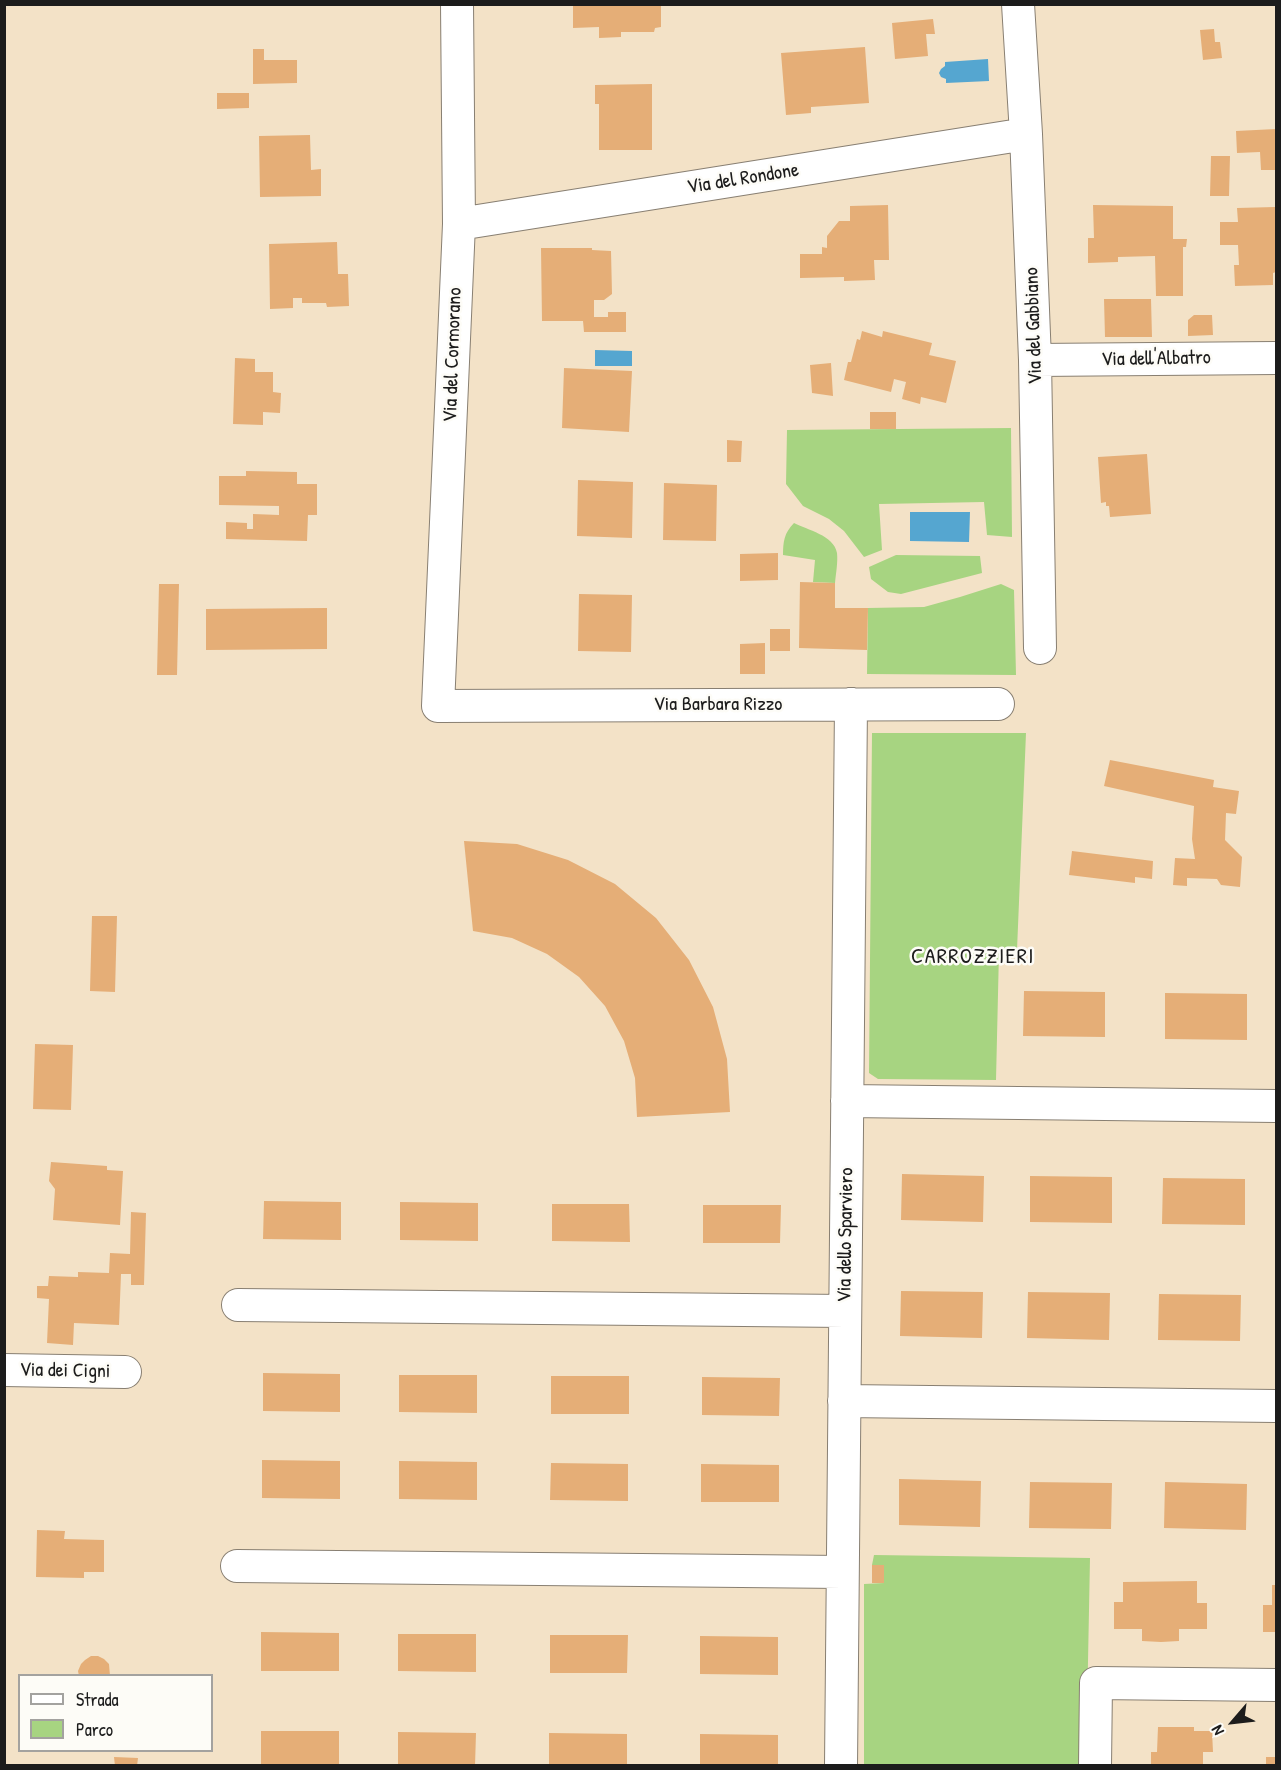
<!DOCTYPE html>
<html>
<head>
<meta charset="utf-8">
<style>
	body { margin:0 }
	#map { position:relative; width:1281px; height:1770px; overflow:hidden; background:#f3e2c7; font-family:"Patrick Hand",sans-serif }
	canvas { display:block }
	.frame { position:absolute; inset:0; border:6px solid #1c1c1c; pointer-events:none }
	.legend { position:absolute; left:18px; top:1674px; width:195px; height:78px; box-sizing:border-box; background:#fdfcf7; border:2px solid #a3a29f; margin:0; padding:8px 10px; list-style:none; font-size:18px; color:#1c1c1c }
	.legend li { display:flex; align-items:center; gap:12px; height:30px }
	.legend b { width:30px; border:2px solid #a3a29f }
	.north { position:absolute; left:1203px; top:1692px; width:60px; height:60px; -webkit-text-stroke:4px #fdfcf7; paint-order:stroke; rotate:242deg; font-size:16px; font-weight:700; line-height:24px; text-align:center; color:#1c1c1c }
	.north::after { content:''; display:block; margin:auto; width:21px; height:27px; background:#1c1c1c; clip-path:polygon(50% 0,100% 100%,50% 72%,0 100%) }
</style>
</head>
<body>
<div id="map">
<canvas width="1281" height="1770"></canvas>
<div class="frame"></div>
<ul class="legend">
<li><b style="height:8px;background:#fff"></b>Strada</li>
<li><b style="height:16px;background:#a7d481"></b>Parco</li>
</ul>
<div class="north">N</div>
</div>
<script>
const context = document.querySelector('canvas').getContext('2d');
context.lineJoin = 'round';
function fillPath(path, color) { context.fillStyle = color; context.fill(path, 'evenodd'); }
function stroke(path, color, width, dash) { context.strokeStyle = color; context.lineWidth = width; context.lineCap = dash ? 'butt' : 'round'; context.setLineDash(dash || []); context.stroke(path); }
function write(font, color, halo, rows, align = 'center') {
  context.font = font + ' "Patrick Hand",sans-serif'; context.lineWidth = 5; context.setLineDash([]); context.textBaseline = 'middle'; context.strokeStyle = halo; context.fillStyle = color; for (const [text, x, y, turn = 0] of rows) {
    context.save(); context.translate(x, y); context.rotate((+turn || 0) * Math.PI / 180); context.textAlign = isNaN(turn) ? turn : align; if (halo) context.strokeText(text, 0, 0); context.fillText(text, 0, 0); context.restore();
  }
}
const green = new Path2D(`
	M1011,428l1,109 -25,-2 -3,-33 -105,2 3,46 -18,7 -20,-26 -15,-12 -26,-13 -17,-22 1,-54z
	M794,523c13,7 40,12 43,30 1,9 -1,20 -2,30l-22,-1 2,-22 -32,-5c0,-13 1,-22 11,-32z
	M896,555l84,1 2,17 -81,21 -13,-2 -17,-13 -2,-12z
	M1001,584l13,6 2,85 -149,-1 1,-66 56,-1 36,-10z
	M872,733h154l-9,217 -18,1 -3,129 -118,-1 -9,-6z
	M874,1555l216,3 -4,207 -222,1v-182l20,-1v-18h-12z`);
const water = new Path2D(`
	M988,59l1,22 -43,2v-4l-5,-2 -2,-4 2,-4 4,-3v-4z
	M595,350l37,1v15h-37z
	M910,512h60l-1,30 -59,-1z`);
const building = new Path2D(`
	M573,4h88v23l-6,1 -1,4h-33v5l-22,1v-11l-26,1z
	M933,19l2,15h-9l2,22 -33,3 -3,-36z
	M1214,29l1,13h5l2,16 -19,2 -3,-30z
	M865,47l4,56 -58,4v6l-25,2 -5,-62z
	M253,49h11v11h33v23l-44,1z
	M652,84v66h-53v-46h-4v-19z
	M217,93h32v15l-32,1z
	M1276,129v41h-15l-1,-18 -23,1 -1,-22z
	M310,135l1,35 10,-1v27l-61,1 -1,-61z
	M1211,156h19l-1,40h-19z
	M888,205l1,55h-15l1,20 -31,1v-4l-44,1v-24h22v-7l5,1v-12l12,-15h11v-15z
	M1093,205l80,1v33h14l-1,8h-3v49h-27l-1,-40 -37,1v5l-30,1v-25h6z
	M1275,207l1,65 -3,1v12l-38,1 -1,-21h5l-1,-20h-18v-23h18l-1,-14z
	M337,242l1,32h10l1,32 -22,1 -1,-4h-24v-5h-9v10l-23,1 -1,-65z
	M541,248h51v2l19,1 1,43 -8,6h-10v17h14v-5h18v20h-42l-1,-11h-41z
	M1104,299h47l1,38h-47z
	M1194,315h18l1,20 -25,1v-16z
	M862,331l20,6 1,-6 49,12 -3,12 27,6 -10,42 -25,-6 -1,7 -18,-5 4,-17 -12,-3 -3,13 -47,-12 4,-18h3l6,-23 3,1z
	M235,358l20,1v13h18v20l8,1 -1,20 -17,-1v13l-30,-1z
	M831,363l2,33 -21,-3 -2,-28z
	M564,368l68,3 -3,61 -67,-4z
	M870,412h26v17h-26z
	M727,440l15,1 -1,21h-14z
	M1147,454l4,60 -41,3 -1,-11h-3v-4l-5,1 -3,-46z
	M246,471l51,1v12h20v31h-9l-1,26 -81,-2v-17l21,1v6h6v-15l26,1v-9l-60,-1v-29h27z
	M578,480l55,2 -1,56 -55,-2z
	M664,483l53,2 -1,56 -53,-1z
	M778,553v27l-38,1v-27z
	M800,582l35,1v25h33l-1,42 -68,-2z
	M159,584h20l-2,91h-20z
	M579,594l53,1 -1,57 -53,-1z
	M327,608v41l-121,1v-41z
	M770,629h20v22h-20z
	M765,643v31h-25v-30z
	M1110,760l104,20 -1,7 26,4 -3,23 -10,-1 -1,27 17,17 -2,30 -19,-2 -4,-6 -30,-1v8l-14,-1 2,-27 20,1 -3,-20 2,-33 -90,-20z
	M464,841l53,3 51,16 47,24 41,34 33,42 24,47 14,52 3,53 -93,5 -2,-39 -11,-37 -19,-35 -26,-29 -32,-23 -35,-16 -39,-7z
	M1072,851l81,10 -1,18 -17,-2v6l-66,-8z
	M92,916h25l-2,76 -25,-1z
	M1024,991l81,1v45l-82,-1z
	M1165,993l82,1v46l-82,-1z
	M35,1044l38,1 -2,65 -38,-1z
	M51,1162l56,4v4l16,1 -3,54 -67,-5 2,-31 -6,-8z
	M902,1174l82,2 -1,46 -82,-2z
	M1030,1176l82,1v46l-82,-1z
	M1163,1178l82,1v46l-83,-1z
	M264,1201l77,1v38l-78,-1z
	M400,1202l78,1v38l-78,-1z
	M552,1204h77l1,38 -78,-1z
	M703,1205h78l-1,38h-77z
	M131,1212l15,1 -2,72h-13v-11h-10l-2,51 -45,-2 -1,22 -26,-2 2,-44 -12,-1v-12h11l1,-10 29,1v-5l31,1 1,-20 20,1z
	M901,1291l82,1 -1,46 -82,-2z
	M1028,1292l82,1 -1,47 -82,-2z
	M1159,1294l82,1 -1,46 -82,-1z
	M263,1373l77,1v38l-77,-1z
	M399,1375h78v38l-78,-1z
	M551,1376h78v38h-78z
	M702,1377l78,1 -1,38 -77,-1z
	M262,1460l78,1v38l-78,-1z
	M399,1461l78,1v38l-78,-1z
	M551,1463l77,1v37l-78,-1z
	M701,1464l78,1v37h-78z
	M899,1479l82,2 -1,46 -81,-2z
	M1030,1482l82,1 -1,46 -82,-1z
	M1165,1482l82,2 -1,46 -82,-2z
	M37,1530l28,1 -1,8 40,1v32h-20v6l-48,-1z
	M872,1565h12v18h-12z
	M1197,1581v22h10v26h-28v12l-18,1 -19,-1v-12h-28v-27h9v-20z
	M1272,1585h4v47h-13v-27h9z
	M261,1632l78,1v38h-78z
	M398,1634h78v38l-78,-1z
	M550,1635h78l-1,38h-77z
	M700,1636l78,1v38l-78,-1z
	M91,1656h7l6,3 5,5 1,12h-31l-1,-5 3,-7 4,-4z
	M1158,1727h36v4h18l1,21h-10v14h-52v-14h6z
	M261,1731h78v35h-78z
	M398,1732l78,1 -1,33h-77z
	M549,1733l78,1v32h-78z
	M700,1734l78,1v31h-78z
	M114,1757l24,1 -1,8h-22z
	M1266,1757h10v9h-10z`);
const minor = new Path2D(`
	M457,4l2,220 -21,482 560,-2
	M1018,4l8,130 9,226 5,288
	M459,224l567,-90
	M1035,360l241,-2
	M847,1101l429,5
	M238,1305l607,6
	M4,1370l121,2
	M844,1401l432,5
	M237,1566l605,6
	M841,1766l10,-1062
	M1095,1766l1,-83 180,2`);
const streetNames = [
	["Via del Rondone",743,179,-9],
	["Via del Gabbiano",1034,326,-92],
	["Via del Cormorano",453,355,-88],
	["Via dell'Albatro",1156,359,-1],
	["Via Barbara Rizzo",718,705],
	["Via dello Sparviero",846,1235,-89],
	["Via dei Cigni",65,1371,1]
];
const quarterNames = [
	["CARROZZIERI",973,957]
];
fillPath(green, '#a7d481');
fillPath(water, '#55a6d0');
fillPath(building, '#e5ae77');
stroke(minor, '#887f72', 34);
stroke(minor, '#fff', 32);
write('20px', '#1c1c1c', '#fdfcf7', streetNames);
context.letterSpacing = '1.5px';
write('22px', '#1c1c1c', '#fdfcf7', quarterNames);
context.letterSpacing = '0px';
</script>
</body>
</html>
